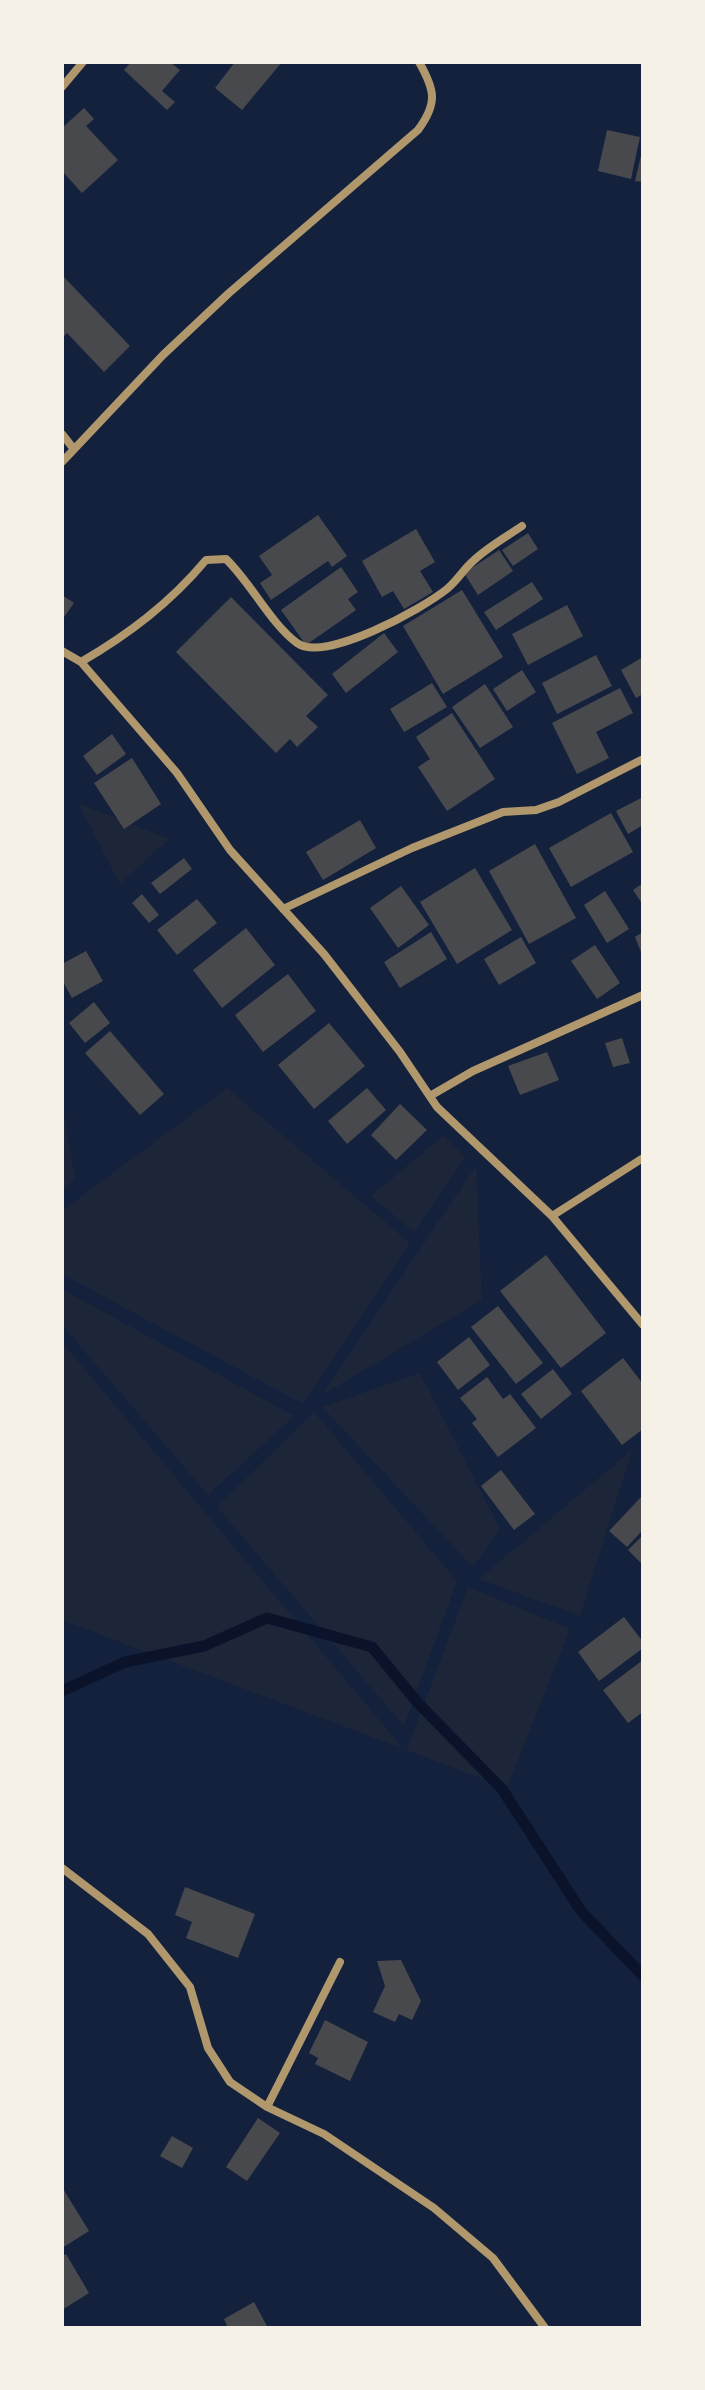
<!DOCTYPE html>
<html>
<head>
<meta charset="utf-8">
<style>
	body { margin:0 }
	#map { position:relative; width:705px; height:2390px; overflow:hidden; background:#14213d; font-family:Commissioner,sans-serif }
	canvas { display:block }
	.frame { position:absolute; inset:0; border:64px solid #f6f1e7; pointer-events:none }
</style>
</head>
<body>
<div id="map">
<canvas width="705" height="2390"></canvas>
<div class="frame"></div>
</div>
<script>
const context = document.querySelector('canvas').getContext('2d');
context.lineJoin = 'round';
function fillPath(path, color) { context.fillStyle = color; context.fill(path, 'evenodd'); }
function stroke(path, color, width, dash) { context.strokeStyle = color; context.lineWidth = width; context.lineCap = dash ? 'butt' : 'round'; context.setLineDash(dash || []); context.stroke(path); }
const green = new Path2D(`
	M78,803l91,36 -49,45z
	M227,1088l183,155 -107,161 -241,-130v-63z
	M62,1101l13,77 -13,13z
	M443,1136l23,21 -52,75 -43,-36z
	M476,1166l6,134 -160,95z
	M62,1289l232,127 -86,79 -146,-170z
	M62,1342l344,410 62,-165 102,42 -63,159 -445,-168z
	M420,1373l80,156 -27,38 -151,-160z
	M314,1412l143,169 -53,145 -187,-219z
	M632,1450l-52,166 -101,-37z`);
const stream = new Path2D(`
	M62,1691l63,-29 79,-16 63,-28 105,29 46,56 84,86 79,122 62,65`);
const building = new Path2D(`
	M131,62h39l10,8 -18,21 13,11 -8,8 -43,-40z
	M235,62h47l-40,48 -27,-22z
	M84,108l10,11 -8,7 32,34 -36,33 -20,-22v-43z
	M607,130l33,7 -9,42 -33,-8z
	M642,151h1v31l-8,-1z
	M62,275l68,71 -26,26 -37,-39 -5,5z
	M318,515l29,41 -15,11 -4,-6 -57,39 -11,-17 12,-8 -13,-19z
	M416,529l19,33 -15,9 13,21 -29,17 -11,-18 -11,6 -20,-36z
	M528,533l10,16 -25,17 -11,-16z
	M499,550l14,21 -35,24 -14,-22z
	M341,567l17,25 -10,7 8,11 -50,35 -25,-35z
	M532,582l11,17 -47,31 -12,-18z
	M462,590l41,67 -60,37 -40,-68z
	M62,595l12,8 -12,17z
	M231,597l97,98 -22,21 12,11 -21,20 -7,-8 -14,14 -100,-101z
	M567,605l16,31 -55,29 -16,-31z
	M384,633l14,19 -52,41 -14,-19z
	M596,655l16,31 -55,28 -15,-31z
	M643,657v37l-7,4 -15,-28z
	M522,670l14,22 -29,19 -14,-22z
	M432,683l15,24 -43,25 -14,-23z
	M485,684l28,43 -33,21 -28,-41z
	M620,688l13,25 -37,19 13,26 -32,16 -25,-51z
	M452,713l43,66 -48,32 -29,-44 12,-8 -14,-22z
	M112,734l14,20 -29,21 -14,-19z
	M132,758l29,46 -37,25 -30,-46z
	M643,797v28l-15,9 -12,-23z
	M611,813l22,39 -62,35 -22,-39z
	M360,820l16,28 -53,32 -17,-28z
	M535,844l41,74 -47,26 -40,-73z
	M184,858l8,11 -32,25 -9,-11z
	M475,868l37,62 -55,34 -37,-62z
	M643,883v22l-10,-15z
	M401,886l28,39 -31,23 -28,-40z
	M605,891l24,38 -22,14 -23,-38z
	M142,894l17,21 -10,8 -17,-20z
	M197,899l20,24 -40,32 -20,-25z
	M246,928l29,37 -53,43 -29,-38z
	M431,932l16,27 -47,29 -16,-26z
	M643,932v25l-8,-20z
	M521,937l15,26 -37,22 -15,-26z
	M595,945l25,38 -23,16 -26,-38z
	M86,951l17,30 -31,17 -10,-18v-16z
	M288,974l28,37 -53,41 -28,-37z
	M94,1002l16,21 -25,20 -16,-20z
	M329,1023l36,43 -51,43 -36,-44z
	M110,1031l54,63 -24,21 -55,-62z
	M622,1038l8,25 -17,4 -8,-24z
	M547,1052l12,28 -39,15 -12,-29z
	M367,1088l19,22 -39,34 -19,-23z
	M400,1104l27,26 -31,30 -25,-25z
	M546,1255l60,78 -45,35 -61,-77z
	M498,1306l45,57 -27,21 -45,-57z
	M469,1337l21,28 -32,25 -21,-28z
	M623,1358l20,26v45l-21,16 -41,-54z
	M553,1369l19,25 -31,25 -20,-25z
	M487,1377l16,22 7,-5 26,34 -38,29 -26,-34 5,-4 -17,-21z
	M501,1470l34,44 -21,16 -33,-44z
	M643,1495v35l-16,17 -18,-16z
	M643,1535v26l-2,2 -13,-13z
	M624,1617l19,25v6l-44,33 -21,-29z
	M643,1660v52l-15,11 -25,-33z
	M185,1887l70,27 -17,44 -52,-20 6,-16 -17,-7z
	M401,1960l20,41 -9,19 -13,-6 -4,8 -22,-10 12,-26 -8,-25z
	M325,2020l43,22 -18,39 -35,-17 3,-6 -9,-5z
	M258,2118l22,15 -33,48 -21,-14z
	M172,2136l21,12 -11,20 -22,-12z
	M62,2187l27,44 -27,17z
	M66,2254l23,39 -27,17v-54z
	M254,2302l14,26h-40l-4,-9z`);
const minor = new Path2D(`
	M62,87l21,-25
	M62,434l11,14
	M62,462l101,-107 66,-62 189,-163c20,-27 17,-40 1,-68
	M62,651l19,11 96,111 53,77 94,104 76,98 37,55 115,109 91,109
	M81,662c48,-28 89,-59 125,-102l20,-1c25,24 45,65 71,84 28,20 125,-34 150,-54 10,-8 16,-19 25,-27 14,-14 34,-25 50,-36
	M283,909l129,-61 91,-36 33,-2 23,-8 84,-43
	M430,1096l43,-25 170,-76
	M552,1216l91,-58
	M62,1868l86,66 42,53 18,61 22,34 37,25 57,27 110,74 59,50 52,70
	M267,2107l73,-145`);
fillPath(green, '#1d2539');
stroke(stream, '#0b132b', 11);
fillPath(building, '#48494c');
stroke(minor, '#b1986c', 8);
</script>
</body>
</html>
